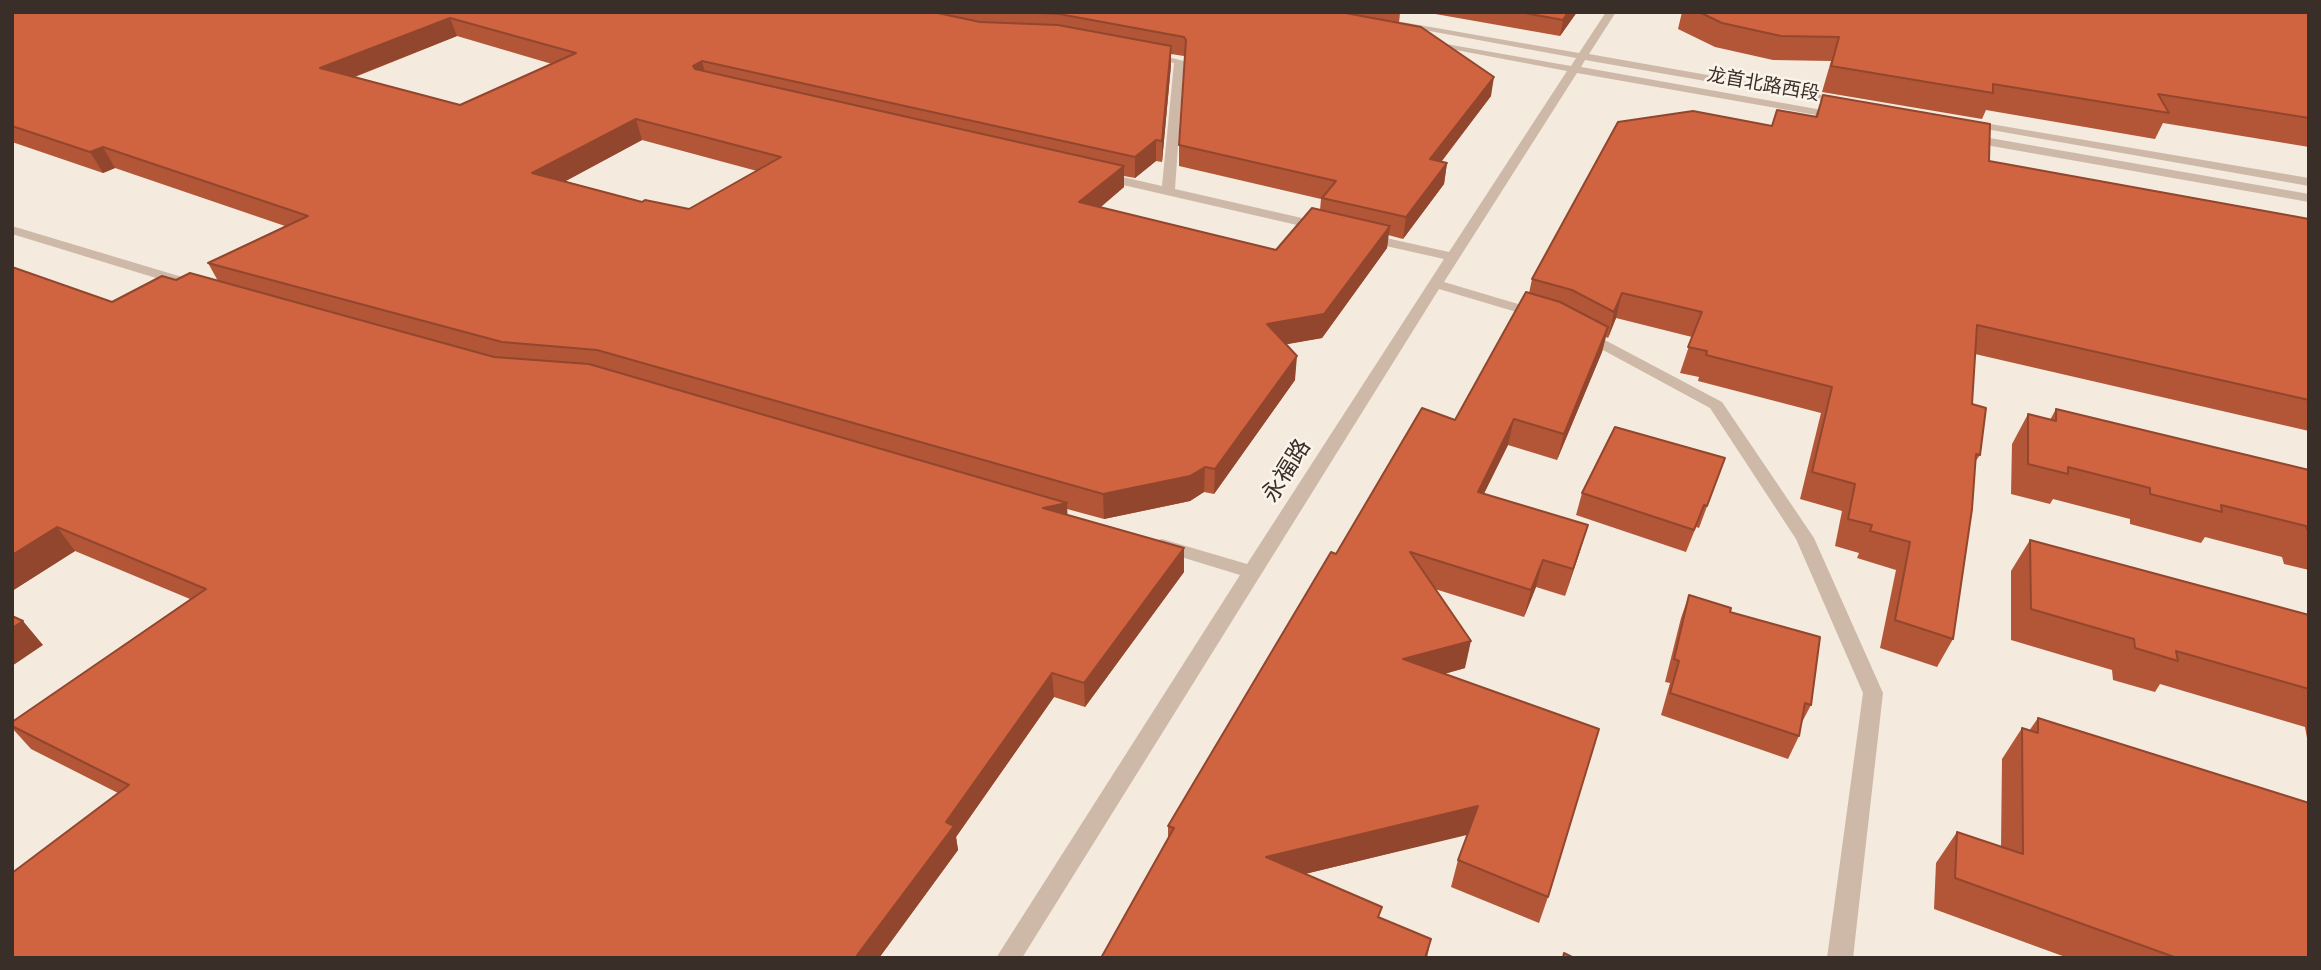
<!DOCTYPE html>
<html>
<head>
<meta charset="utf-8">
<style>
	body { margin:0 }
	#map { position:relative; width:2321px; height:970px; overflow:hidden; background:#f4eadd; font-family:"Fira Sans Condensed",sans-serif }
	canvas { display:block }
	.frame { position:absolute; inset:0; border:14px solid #3a2e29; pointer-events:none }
</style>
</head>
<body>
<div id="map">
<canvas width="2321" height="970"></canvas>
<div class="frame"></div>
</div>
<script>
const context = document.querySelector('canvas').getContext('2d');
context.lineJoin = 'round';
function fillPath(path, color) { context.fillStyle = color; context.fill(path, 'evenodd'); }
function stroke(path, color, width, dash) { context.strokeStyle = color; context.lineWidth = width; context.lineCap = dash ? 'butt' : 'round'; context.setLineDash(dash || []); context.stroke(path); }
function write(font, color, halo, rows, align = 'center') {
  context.font = font + ' "Fira Sans Condensed","Noto Sans SC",sans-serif'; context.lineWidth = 5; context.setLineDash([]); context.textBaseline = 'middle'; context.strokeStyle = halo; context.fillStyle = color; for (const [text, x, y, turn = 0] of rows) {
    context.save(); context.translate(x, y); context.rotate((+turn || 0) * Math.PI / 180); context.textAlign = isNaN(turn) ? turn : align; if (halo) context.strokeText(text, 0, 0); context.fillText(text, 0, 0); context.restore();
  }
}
const minor = new Path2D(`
	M1606,12h10l-27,42 254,45 6,3 -6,3 -258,-45 -4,7 258,46 6,3 -6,3 -262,-46 -133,209 101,30 2,3 -7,4 -101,-30 -417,669h-26l244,-383 -85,-26 -2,-4 2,-4 7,-2 85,25 197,-305 -85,-19 -2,-3 7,-4 85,19 118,-181 -143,-27 5,-3 142,25 5,-8 -179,-33 5,-3 177,31z
	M1147,52l37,9 -9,128 153,35v6l-5,1 -226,-52 -2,-3 6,-4 61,14 12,-123 -31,-6v-4z
	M1967,120l342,58v8l-346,-61v-4z
	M1967,134l342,60v8l-346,-61v-6z
	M12,226l190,57 2,3 -2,3h-10l-180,-55z
	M1584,329l138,73 92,136 69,155 -30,265h-26l36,-265 -67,-154 -86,-131 -131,-71 -3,-3z`);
const wall = new Path2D(`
	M12,12h1387l1,1 -1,10 92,73 -49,65 5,2 -3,21 -41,55 -15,-4 -1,13 -65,90 -36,6 9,36 -81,114 -10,-2 -14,9 -86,18 -37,-10v6l117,33v24l-99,135 -31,-10 -98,140 2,13 -79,108h-867l106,-165 -87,-44 -19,-21v-6l178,-123 -115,-48 -63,40 100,-289 64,-22 42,1 -10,-18 77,-37 -170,-58 -12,5 -91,-31zM457,36l95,28 -92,41 -105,-28zM1171,54l13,2 1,2 -6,87v21l142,33 -1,11 -44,40 -175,-43 23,-20v-11l11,2 21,-17 6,1 9,-97zM642,140l115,31 -68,38 -47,-7 -77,-21z
	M1424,12h153l-17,24z
	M1682,12h627v135l-146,-24 -8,16 -169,-29 -4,9 -160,-27 9,-31 -58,-1 -58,-13 -37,-18z
	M1823,95l166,66 320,58v212l-334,-77 -3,50 8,51 -5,7 -22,177 -16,28 -57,-19 16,-78 -39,-12 2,-5 -24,-7 7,-35 -42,-12 21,-86 -123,-32 1,-4 -19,-4 12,-36 -76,-19 -8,20 -2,-1 -4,15 -45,108 -49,-15 -24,48 96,58 -15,45 -29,-9 -12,30 -89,-28 30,79 -21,6 104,223 -9,26 -88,-36 7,-27 10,-26 -163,40 75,44 51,21 -4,19h-326l67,-118v-14l168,-272 119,-134 74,-127 3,-14 240,-153 43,-9z
	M2056,409l253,61v100l-25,-6 -2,-7 -77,-20 -4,6 -71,-19v-5l-77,-20 -3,5 -39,-10 1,-50 16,-30 22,6z
	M1725,458l-26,70 -3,-1 -10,25 -110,-37 6,-22z
	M2030,540l279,75v123h-2l-2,-11 -145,-43 -5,8 -42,-12 -1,-10 -101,-30v-69z
	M1689,595l41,17 81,93 -10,19 -2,12 -11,23 -127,-44 9,-32 -5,-1 16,-64z
	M2038,718l271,240h-241l-134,-49 2,-46 21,-31 44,15 1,-88 20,-31 7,3z`);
const shadedWall = new Path2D(`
	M1568,12h9l-17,24 3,-16z
	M450,18l7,18 -129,51 -8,-19z
	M1171,46v19l-9,97v-21z
	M702,61l5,19 -10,5 -4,-19z
	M1494,77l-3,19 -64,84 3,-21z
	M636,119l6,21 -102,55 -8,-22z
	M1156,140v21l-21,17v-21z
	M103,147l12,21 -12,5 -13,-21z
	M1447,163l-3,21 -41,55 3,-22z
	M1124,166v21l-44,37 -1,-22z
	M1390,226l-3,22 -65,90 -56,10 1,-24z
	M1622,293l-6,25 -8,20 6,-26z
	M1608,327l-6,25 -45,108 7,-26z
	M1297,356l-2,24 -81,114 1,-25z
	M1514,419l-6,26 -36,73 6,-26z
	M1205,467l-1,25 -14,9 -86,18 -1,-25z
	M1067,503l1,24 -25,-19z
	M1588,525l-8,26 -15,45 8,-27z
	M57,527l18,24 -63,40v-36z
	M1184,548v24l-99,135 -1,-24z
	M1543,560l-7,27 -12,30 7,-27z
	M23,621l20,24 -31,21v-38z
	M1471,641l-6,27 -67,19 5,-28z
	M1052,673l2,24 -98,140 2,13 -79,108h-24l91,-136z
	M1478,806l-7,28 -208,50 3,-27z`);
const building = new Path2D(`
	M12,12h921l47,10 78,3 113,21 -9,95 -6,-1 -21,17 -433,-96 -9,5 2,3 429,97 -45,36 197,48 36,-42 78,18 -66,88 -57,10 30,32 -82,113 -10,-2 -15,9 -87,18 -506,-144 -95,-8 -294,-79 100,-47 -205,-69 -13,5 -78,-26zM450,18l126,35 -116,52 -140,-37zM636,119l145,38 -92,52 -44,-9 -3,2 -110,-29z
	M1018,12h322l81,15 73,50 -64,82 17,4 -41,54 -84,-19 14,-17 -157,-36 7,-105 -2,-3 -125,-23z
	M1519,12h49l-5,8z
	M1699,12h610v106l-151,-24 11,19 -176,-29v9l-162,-27 8,-29 -58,-1 -59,-13z
	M1823,95l167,29 -1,37 320,58v181l-332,-75 -5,79 14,4 -6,47 -4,-1 -4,55 -19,130 -58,-19 15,-78 -40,-11 2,-6 -24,-6 7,-35 -43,-12 20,-85 -126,-32 1,-4 -19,-4 14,-35 -80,-19 -8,19 -42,-22 -40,-11 86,-157 75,-11 79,15 5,-16 40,7z
	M12,267l100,35 50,-26 14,4 14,-7 304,84 95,7 478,139 -24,5 141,40 -100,135 -32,-10 -106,149 8,4 -99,132h-843v-85l117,-88 -117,-59v-4l194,-133 -149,-62 -45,28z
	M1526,292l34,10 48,25 -44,107 -50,-15 -36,73 110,33 -15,44 -30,-9 -12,30 -121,-38 61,89 -68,18 196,70 -51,168 -90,-37 20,-54 -212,51 116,50 -4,10 53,22 -6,19h-324l73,-130 -6,-2 163,-274 5,2 86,-146 33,12z
	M2056,409l253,61v63l-3,-7 -85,-21 1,7 -72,-18v-6l-82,-21v7l-40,-10v-50l28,7z
	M1615,427l110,31 -18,48 -3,-1 -10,25 -112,-37z
	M2030,540l279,75v74l-133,-38 2,10 -43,-13 -1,-9 -103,-30z
	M1689,595l42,13 -1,4 90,25 -9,68 -6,-2 -6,33 -129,-43 9,-32 -5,-2z
	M12,616l11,5 -11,7z
	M2038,718l271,85v155h-132l-222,-80 2,-46 66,22 -1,-126 16,5z
	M1564,953l10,5h-11z`);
const farStreetnames = [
	["龙首北路西段",1763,85,10]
];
const streetNames = [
	["永福路",1287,471,-58]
];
fillPath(minor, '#ceb9a8');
fillPath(wall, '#b35637');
fillPath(shadedWall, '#92462d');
fillPath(building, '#d06440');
stroke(building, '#92462d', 2);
write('19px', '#3a2e29', '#fbf4ea', farStreetnames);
write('23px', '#3a2e29', '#fbf4ea', streetNames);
</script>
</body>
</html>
